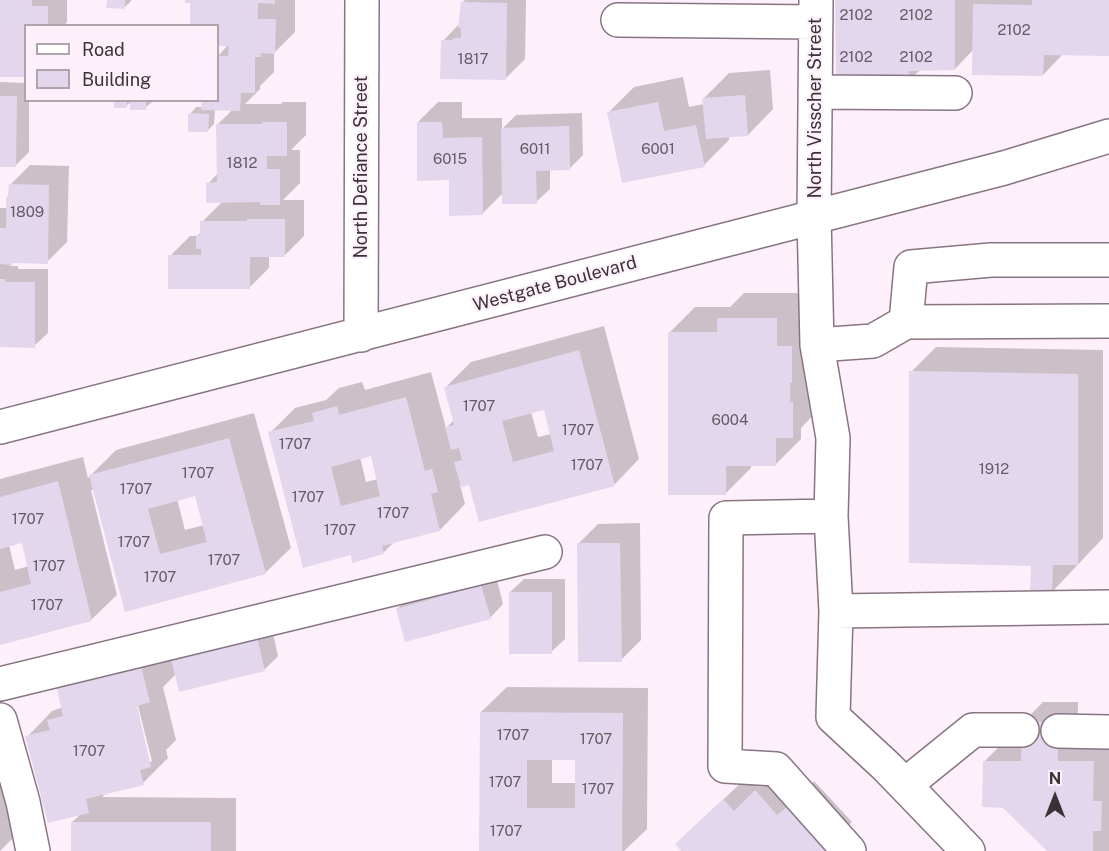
<!DOCTYPE html>
<html>
<head>
<meta charset="utf-8">
<style>
	body { margin:0 }
	#map { position:relative; width:1109px; height:851px; overflow:hidden; background:#fef0fa; font-family:"Public Sans",sans-serif }
	canvas { display:block }
	.legend { position:absolute; left:24px; top:24px; width:195px; height:78px; box-sizing:border-box; background:#fef0fa; border:2px solid #b0a4ac; margin:0; padding:8px 10px; list-style:none; font-size:18px; color:#3b3238 }
	.legend li { display:flex; align-items:center; gap:12px; height:30px }
	.legend b { width:30px; border:2px solid #b0a4ac }
	.north { position:absolute; left:1025px; top:767px; width:60px; height:60px; -webkit-text-stroke:4px #fef0fa; paint-order:stroke; rotate:0deg; font-size:16px; font-weight:700; line-height:24px; text-align:center; color:#3b3238 }
	.north::after { content:''; display:block; margin:auto; width:21px; height:27px; background:#3b3238; clip-path:polygon(50% 0,100% 100%,50% 72%,0 100%) }
</style>
</head>
<body>
<div id="map">
<canvas width="1109" height="851"></canvas>
<ul class="legend">
<li><b style="height:8px;background:#fff"></b>Road</li>
<li><b style="height:16px;background:#e3d7ed"></b>Building</li>
</ul>
<div class="north">N</div>
</div>
<script>
const context = document.querySelector('canvas').getContext('2d');
context.lineJoin = 'round';
function fillPath(path, color) { context.fillStyle = color; context.fill(path, 'evenodd'); }
function stroke(path, color, width, dash) { context.strokeStyle = color; context.lineWidth = width; context.lineCap = dash ? 'butt' : 'round'; context.setLineDash(dash || []); context.stroke(path); }
function write(font, color, halo, rows, align = 'center') {
  context.font = font + ' "Public Sans",sans-serif'; context.lineWidth = 4.5; context.setLineDash([]); context.textBaseline = 'middle'; context.strokeStyle = halo; context.fillStyle = color; for (const [text, x, y, turn = 0] of rows) {
    context.save(); context.translate(x, y); context.rotate((+turn || 0) * Math.PI / 180); context.textAlign = isNaN(turn) ? turn : align; if (halo) context.strokeText(text, 0, 0); context.fillText(text, 0, 0); context.restore();
  }
}
const shadow = new Path2D(`
	M0,0h67v22l-3,4h-38l-26,50z
	M108,0h23v1l-7,7z
	M186,0h109v32l-21,21v19l-14,14v3l-15,15h36l2,-2h23v33l-15,15h9v33l-17,17h21v36l-20,20h-15v12l-20,20 -79,-32 20,-20h7l5,-5v-9l21,-21 -15,-17 10,-11v-49l15,-15h-18l-1,15 -7,7 -17,-17 6,-7h7l15,-7v-44l10,-11h-10v-19l-26,-24z
	M465,0h61l-1,59 -20,20 -62,-38 17,-18 2,-20z
	M837,0h272v55l-46,-1 -20,21 -69,-26 -19,20h-34l-12,12z
	M770,70l3,39 -25,26 -19,1v4l-25,25 -95,-53 25,-25 49,-10 6,30 15,-3v-6l25,-25z
	M0,82l26,1v17h3v52l-14,14 -15,-1z
	M116,100h36v2l-7,6 -13,-7 -6,5z
	M438,102h24v16h40v11l14,-14 66,-2 1,42 -14,14h-19v20l-14,13 -32,-10 -22,22 -32,-35 -32,-57z
	M30,165l39,1 -2,76 -20,20 -32,-1 -5,5h8v3h30v64l-14,13h-34v-138h7v-11l3,-2v-10z
	M744,293h57l16,118 -16,17v11l-25,25h-25v4l-25,25 -57,-160 26,-26h35z
	M604,326l35,133 -25,26 -144,-2 -10,2 5,19 -25,26 -46,12 -11,11h-31l-82,-120 25,-25 31,-8 13,-12 23,-6 3,8 66,-18 15,56 8,-8 -8,-33 25,-25zM545,408l6,26 -13,3 -7,-25zM372,454l6,25 -12,3 -6,-25z
	M936,347l167,3v188l-51,54 -20,-28 -121,-192z
	M254,413l37,135 -26,25 -139,37 -32,-120h-3l26,105 -26,25 -91,23v-164l83,-22 5,21 28,-28zM196,494l8,31 -19,5 -8,-31zM23,541l6,25 -14,4 -6,-25z
	M640,523l1,117 -20,20 -43,-116 20,-20z
	M495,572l8,32 -13,14 -93,-9 14,-14z
	M524,579h41v60l-14,13 -41,-60z
	M270,620l8,36 -13,13 -85,21 -4,-16 -13,13 13,53 -10,10 2,8 -25,25 -36,9 -5,5 134,1v53h-164v-29l10,-9 -55,-76 25,-26 11,-4 -6,-22zM136,698l16,63 -3,2 -16,-64z
	M507,687l141,1 -1,141 -23,22h-143v-139zM552,758l24,1v24h-24z
	M1043,702h35l-1,39 32,1v109h-61l-63,-90z
	M781,766l23,25 10,-10 38,41 -9,9 19,20h-178l19,-32 46,-44 11,12z
	M0,768l18,65 -18,18z`);
const building = new Path2D(`
	M0,0h32v6h16v20h-22v51h-26z
	M107,0h18v9l-19,-1z
	M185,0h90v4l-17,-1v16h18l-1,35 -14,-1v4h-6v36h-14l-1,18 -39,-1 1,-10h16v-44h10l1,-10h-11v-20h-28v-23h-5z
	M835,0h120v70l-46,1v11h-73z
	M1032,0h77v56l-65,-1 -1,21 -71,-1 1,-71 59,1z
	M461,2l46,1 -1,77 -66,-1 1,-39h12v-2h8v-10h-3z
	M745,95l3,41 -42,3 -4,-41z
	M0,96h17l-1,71h-16z
	M114,100h13v8h-13z
	M130,100h16v10h-16z
	M658,102l6,29 32,-6 9,42 -83,16 -15,-71z
	M188,113l21,1 -1,18h-20z
	M262,122h25v34h-20v13h13v36h-20v-3l-54,1v-20l11,-1 -1,-58h46z
	M417,122h25l1,16 39,-1 1,78 -34,1v-36l-32,1z
	M569,126l1,44 -34,1 1,33h-35l-1,-76z
	M9,184l40,1 -1,79 -35,-1v2l-13,-1v-36h6v-31h2z
	M247,219h38v38h-35v32h-82v-34h33v-6h-5v-14h4v-14h47z
	M0,279h5v3h30v66l-35,-1z
	M717,318h60v28h15v37h-2v19h3v36h-17v28h-50v29h-58v-163h49z
	M579,350l36,136 -136,36 -10,-37 -8,2 -7,-25 8,-2 -3,-12 -8,2 -6,-23 9,-2 -10,-38zM544,410l10,41 -41,11 -11,-41z
	M909,371l169,3v191h-25l-1,28h-22l1,-27 -122,-3z
	M406,397l19,74 7,-2 6,23 -7,2 9,37 -58,15 2,8 -32,9 -1,-8 -48,13 -35,-136 46,-11 -2,-8 25,-7 2,9zM371,456l9,40 -39,10 -10,-39z
	M229,438l37,136 -141,38 -36,-137zM195,496l12,46 -47,12 -12,-45z
	M58,481l34,140 -92,24v-53l31,-8 -9,-41 -22,6v-52z
	M577,543h43l2,119h-44z
	M481,585l10,34 -86,23 -9,-33z
	M509,592h43v62h-43z
	M256,633l9,38 -86,21 -9,-38z
	M140,662l10,40 -13,4 14,61 -11,3 4,15 -58,14 3,14 -41,10 -23,-87 25,-6 -3,-10 16,-4 -7,-31z
	M480,712l143,1 -1,138h-143zM527,760h48v48h-48z
	M1022,721l36,1v39h36l-1,40h9l-1,30h-8v20h-46l-44,-43 -21,-1 1,-46h38z
	M755,790l22,25 11,-9 40,42 -3,3h-144l-6,-7 48,-45 11,12z
	M71,822h140v29h-140z`);
const minor = new Path2D(`
	M816,0l-2,217 3,128 56,-4 33,-19 203,-1
	M618,20l198,2
	M815,92l140,1
	M906,322l5,-55 80,-7h118
	M361,335l1,-335
	M817,345l16,93 -2,78 -105,2 -1,248 51,3 73,82
	M0,427l1004,-259 105,-32
	M831,516l5,95 273,-4
	M836,611l-3,106 54,50 81,84
	M0,684l545,-132
	M0,720l23,82 10,49
	M1058,731l51,1
	M905,785l68,-55h49`);
const numberNames = [
	["2102",856,15],
	["2102",916,15],
	["2102",1014,30],
	["2102",856,57],
	["2102",916,57],
	["1817",473,59],
	["6011",535,149],
	["6001",658,149],
	["6015",450,159],
	["1812",242,163],
	["1809",27,212],
	["1707",479,406],
	["6004",730,420],
	["1707",578,430],
	["1707",295,444],
	["1707",587,465],
	["1912",994,469],
	["1707",198,473],
	["1707",136,489],
	["1707",308,497],
	["1707",393,513],
	["1707",28,519],
	["1707",340,530],
	["1707",134,542],
	["1707",224,560],
	["1707",49,566],
	["1707",160,577],
	["1707",47,605],
	["1707",513,735],
	["1707",596,739],
	["1707",89,751],
	["1707",505,782],
	["1707",598,789],
	["1707",506,831]
];
const streetNames = [
	["North Visscher Street",815,108,-90],
	["North Defiance Street",361,167,-90],
	["Westgate Boulevard",555,284,-15]
];
fillPath(shadow, '#0003');
fillPath(building, '#e3d7ed');
stroke(minor, '#897483', 36);
stroke(minor, '#fff', 33);
write('15px', '#655b65', null, numberNames);
write('18px', '#3b3238', '#fef0fa', streetNames);
</script>
</body>
</html>
